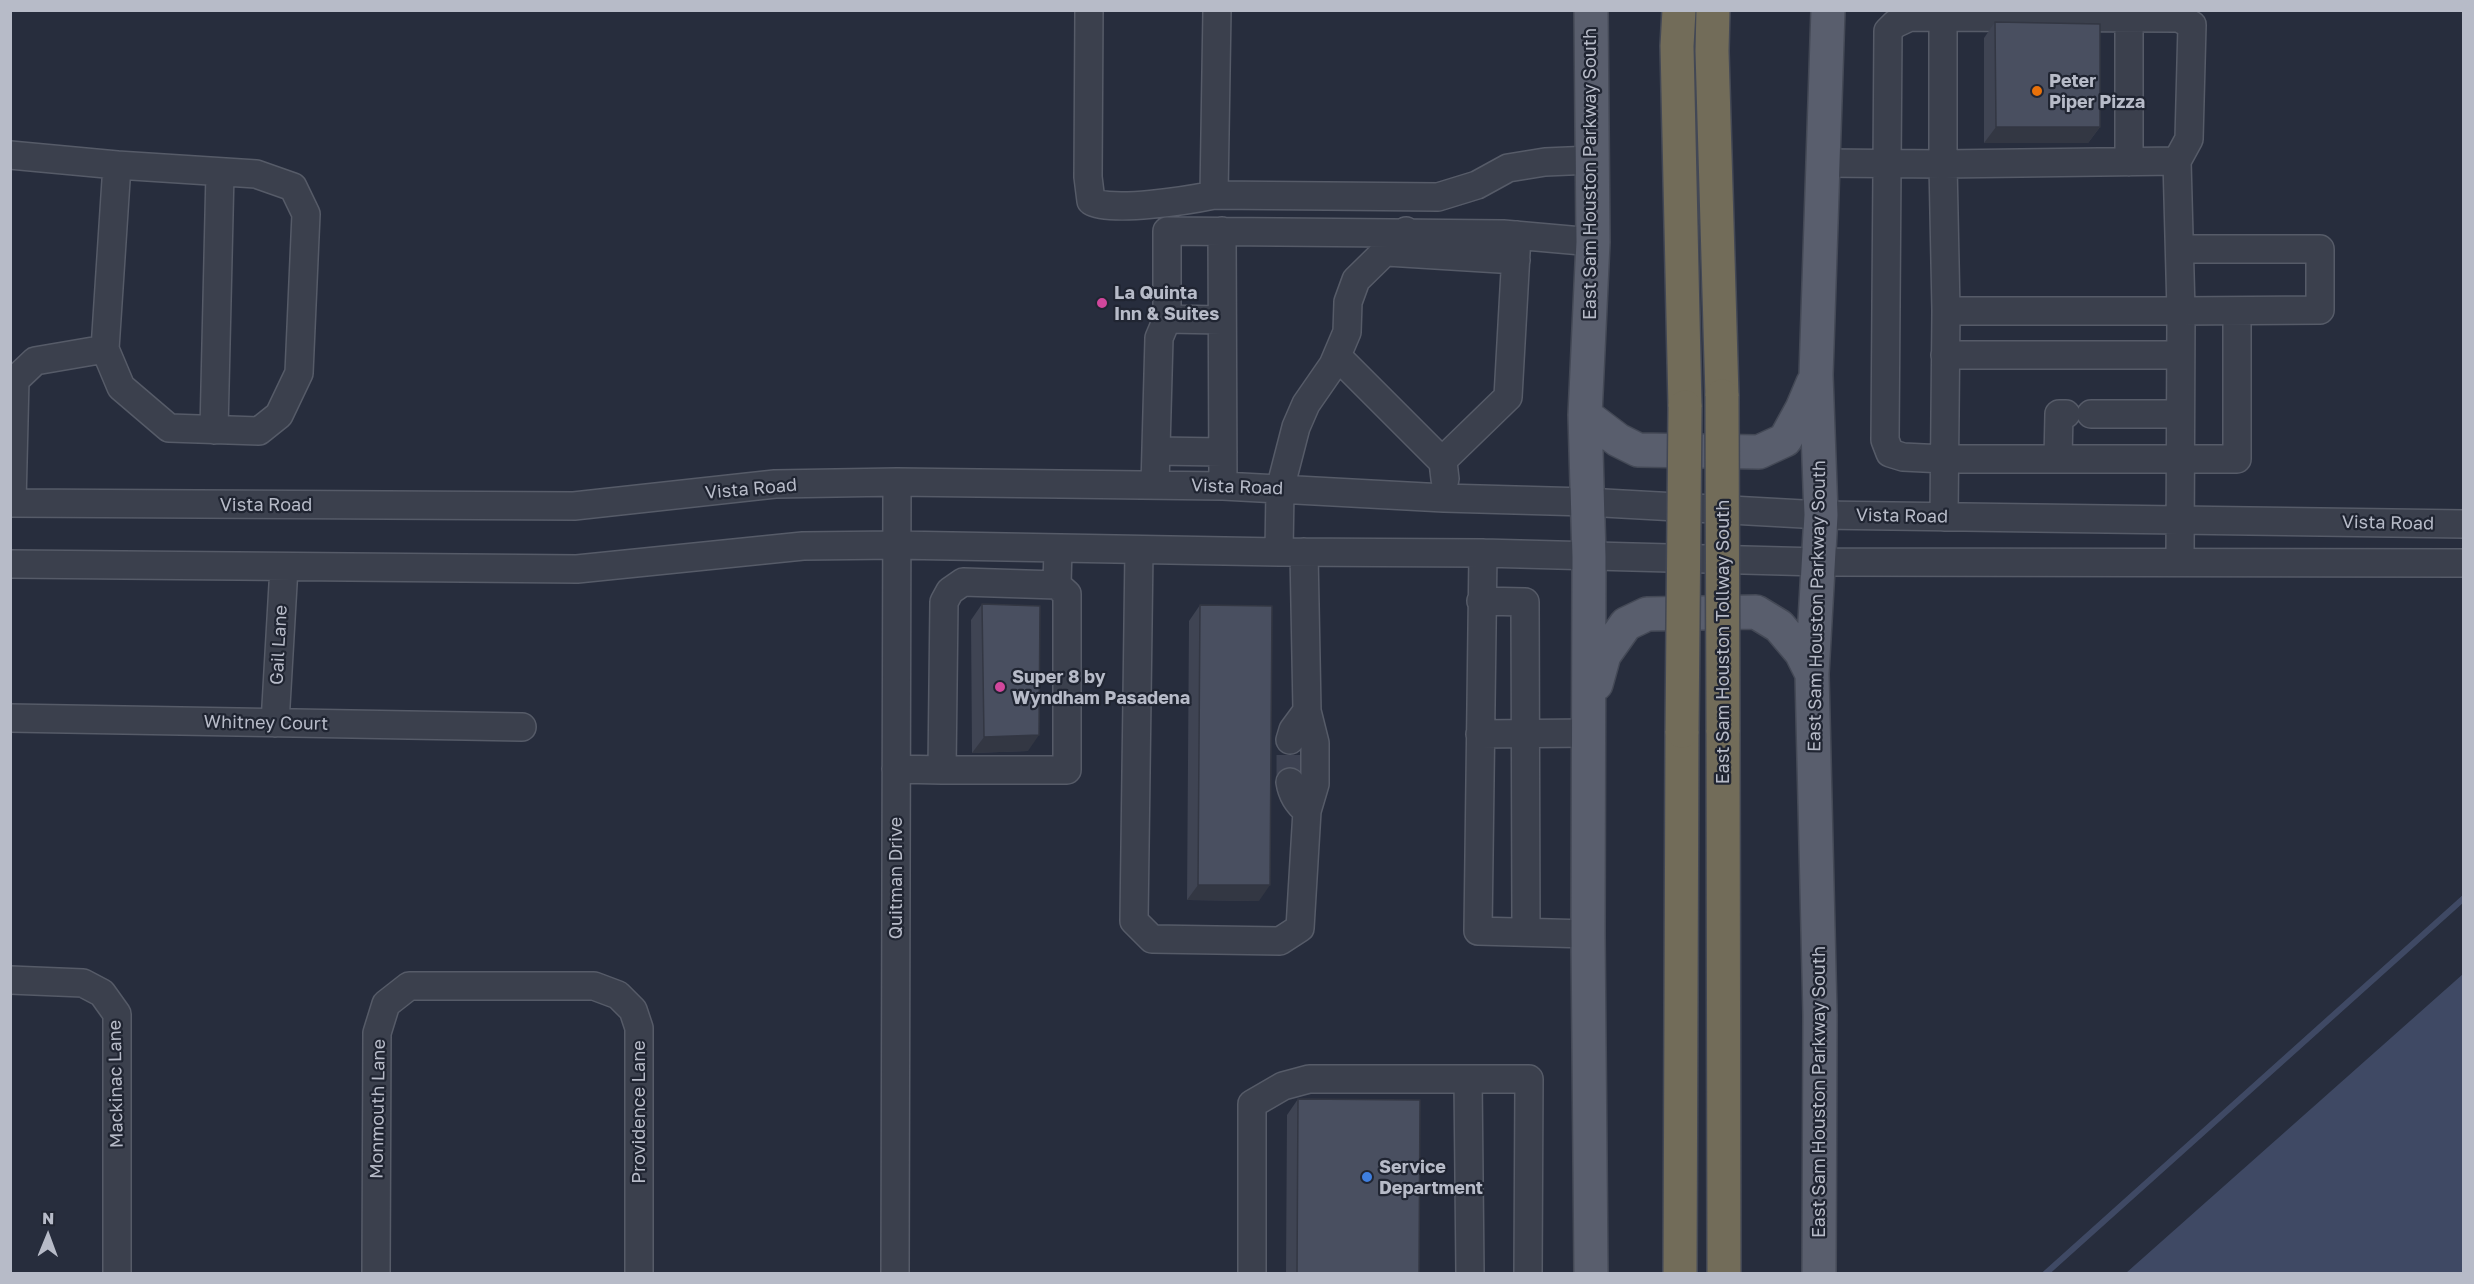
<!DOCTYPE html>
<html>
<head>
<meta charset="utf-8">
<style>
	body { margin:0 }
	#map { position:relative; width:2474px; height:1284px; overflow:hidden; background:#272d3d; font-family:"Golos Text",sans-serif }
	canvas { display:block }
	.frame { position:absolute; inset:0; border:12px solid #b7bbc8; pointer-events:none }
	.north { position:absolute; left:18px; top:1206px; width:60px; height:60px; -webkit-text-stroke:4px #202532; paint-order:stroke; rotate:1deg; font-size:16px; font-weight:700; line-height:24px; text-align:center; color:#b7bbc8 }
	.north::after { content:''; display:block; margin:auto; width:21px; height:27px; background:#b7bbc8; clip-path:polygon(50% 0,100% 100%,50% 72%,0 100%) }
</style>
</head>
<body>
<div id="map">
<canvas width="2474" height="1284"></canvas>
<div class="frame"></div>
<div class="north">N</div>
</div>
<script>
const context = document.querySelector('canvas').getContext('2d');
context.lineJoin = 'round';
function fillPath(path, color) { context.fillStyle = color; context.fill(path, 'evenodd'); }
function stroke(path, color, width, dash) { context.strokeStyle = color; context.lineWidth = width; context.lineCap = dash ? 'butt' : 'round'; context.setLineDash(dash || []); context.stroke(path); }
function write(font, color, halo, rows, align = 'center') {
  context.font = font + ' "Golos Text",sans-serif'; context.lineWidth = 4.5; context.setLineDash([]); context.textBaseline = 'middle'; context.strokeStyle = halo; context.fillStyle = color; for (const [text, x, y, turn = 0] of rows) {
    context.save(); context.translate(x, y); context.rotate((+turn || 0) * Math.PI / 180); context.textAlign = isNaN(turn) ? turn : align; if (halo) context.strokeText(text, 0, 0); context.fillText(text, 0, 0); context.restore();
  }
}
const water = new Path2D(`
	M2463,974v299h-337z`);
const stream = new Path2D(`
	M2045,1274l419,-376`);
const minorTunnel = new Path2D(`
	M1290,782v-42`);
const minor = new Path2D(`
	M1089,10l-1,167 3,24c19,12 99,-1 123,-6
	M1217,10l-3,185 224,2 39,-12 31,-17 37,-6 47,-2
	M1943,17v147l234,-3
	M10,155l107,10 -12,184 -70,12 -20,19 -3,123
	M2129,162v-145
	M1823,163l120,1 3,147 -2,206
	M1222,231l1,255
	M2180,249h140v61l-139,1 -4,-150 12,-22 3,-114 -13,-7 -269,-1 -15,7 -7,7 -3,409 5,13 13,4 41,2h293v-148
	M1387,252l129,8
	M1946,311h235l-1,251
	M1167,319l55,1
	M105,349l16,38 48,41 90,3 20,-16 20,-42 7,-159 -13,-27 -37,-13 -139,-9
	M1945,355h235
	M1337,356l106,106 2,17
	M2091,414h89
	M214,430l6,-258
	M1156,451l67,1
	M2058,459l1,-45h7
	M1442,461l66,-64 9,-162
	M1155,485l4,-147 8,-19v-88l336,3 90,8
	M10,503l564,3 201,-22 122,-2 326,4 221,12 142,4 235,13 643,9
	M1139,550l-5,371 18,18 128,2 20,-13 7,-117 8,-27v-41l-8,-32 -3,-159
	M1279,552l1,-63 16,-62 10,-23 27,-39 14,-33 1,-30 8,-22 50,-49
	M1483,553l-5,378 110,3
	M10,564l567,5 226,-23 94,-1 382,7 204,1 336,9 645,1
	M1481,601l44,1 1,329
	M10,718l512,9
	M275,723l9,-156
	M1480,734l109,-1
	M1290,740l3,-10 14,-19
	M896,769l46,1 2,-168 6,-11 13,-9 94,3 1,-37
	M942,770h125v-176l-10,-9
	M1290,782c2,13 7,21 17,29
	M10,980l73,3 19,10 15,21v260
	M1468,1079l2,195
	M376,1274l1,-241 9,-29 23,-18h185l24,9 15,15 6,18v246
	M895,1274l2,-792
	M1252,1274v-170l31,-18 26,-7h220l-1,195`);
const major = new Path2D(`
	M1585,415l33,25 20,10 121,2 26,-12 17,-31 11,-26
	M1596,684l8,-29 22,-31 21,-10 109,-2 23,14 22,26 11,22
	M1591,1274l-3,-340 1,-377 -4,-142 8,-173 -2,-232
	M1819,1274l1,-259 -8,-341 9,-159 -5,-140 12,-365`);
const highway = new Path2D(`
	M1679,10l-2,36 8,361
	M1713,10l-1,41 10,345
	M1723,730l1,544
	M1680,1274l2,-543`);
const highwayBridge = new Path2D(`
	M1722,396l1,334
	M1682,731l3,-324`);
const wall = new Path2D(`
	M1995,22l105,105 -12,16h-104v-105z
	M982,604l46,147 -56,2 -1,-133z
	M1200,605l59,296 -72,-1 2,-279z
	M1298,1099l121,175h-133l1,-159z`);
const shadedWall = new Path2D(`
	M1996,127h104l-12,16h-104z
	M1039,735l-11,16 -56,2 12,-16z
	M1198,885h72l-11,16 -72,-1z`);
const building = new Path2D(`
	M1995,22l105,2v103h-104z
	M982,604l58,2 -1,129 -55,2z
	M1200,605l72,1 -2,279h-72z
	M1298,1099l122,1 -1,174h-122z`);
const markers = [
	[2037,91,6,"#e8710a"],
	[1102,303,6,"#d1479c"],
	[1000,687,6,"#d1479c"],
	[1367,1177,6,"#3f7fe0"]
];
const poiNames = [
	["Peter",2049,81],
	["Piper Pizza",2049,102],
	["La Quinta",1114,293],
	["Inn & Suites",1114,314],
	["Super 8 by",1012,677],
	["Wyndham Pasadena",1012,698],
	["Service",1379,1167],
	["Department",1379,1188]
];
const streetNames = [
	["East Sam Houston Parkway South",1590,174,-90],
	["Vista Road",1237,487,2],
	["Vista Road",751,489,-5],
	["Vista Road",266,505],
	["Vista Road",1902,516,1],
	["Vista Road",2388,523,1],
	["East Sam Houston Parkway South",1817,606,-89],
	["East Sam Houston Tollway South",1723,642,-90],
	["Gail Lane",279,645,-87],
	["Whitney Court",266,723,1],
	["Quitman Drive",896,878,-90],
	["Mackinac Lane",116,1084,-91],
	["East Sam Houston Parkway South",1819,1092,-90],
	["Monmouth Lane",378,1109,-89],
	["Providence Lane",639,1112,-90]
];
fillPath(water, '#3f4964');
stroke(stream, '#3f4964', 6);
stroke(minorTunnel, '#3d4252', 27, [27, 14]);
stroke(minor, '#565b68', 30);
stroke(major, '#444956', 36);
stroke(highway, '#434855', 36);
stroke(minor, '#3b404d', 27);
stroke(major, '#595e6d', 33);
stroke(highway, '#726c59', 33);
stroke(highwayBridge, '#434855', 36, []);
stroke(highwayBridge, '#726c59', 33);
fillPath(wall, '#3f4453');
fillPath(shadedWall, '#333743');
fillPath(building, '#494f60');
stroke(building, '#333743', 1.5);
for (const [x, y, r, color] of markers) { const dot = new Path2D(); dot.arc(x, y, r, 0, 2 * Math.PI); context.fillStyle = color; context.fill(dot); stroke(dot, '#202532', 2); }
write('bold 18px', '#b7bbc8', '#202532', poiNames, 'left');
write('18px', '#b7bbc8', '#202532', streetNames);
</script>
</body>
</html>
